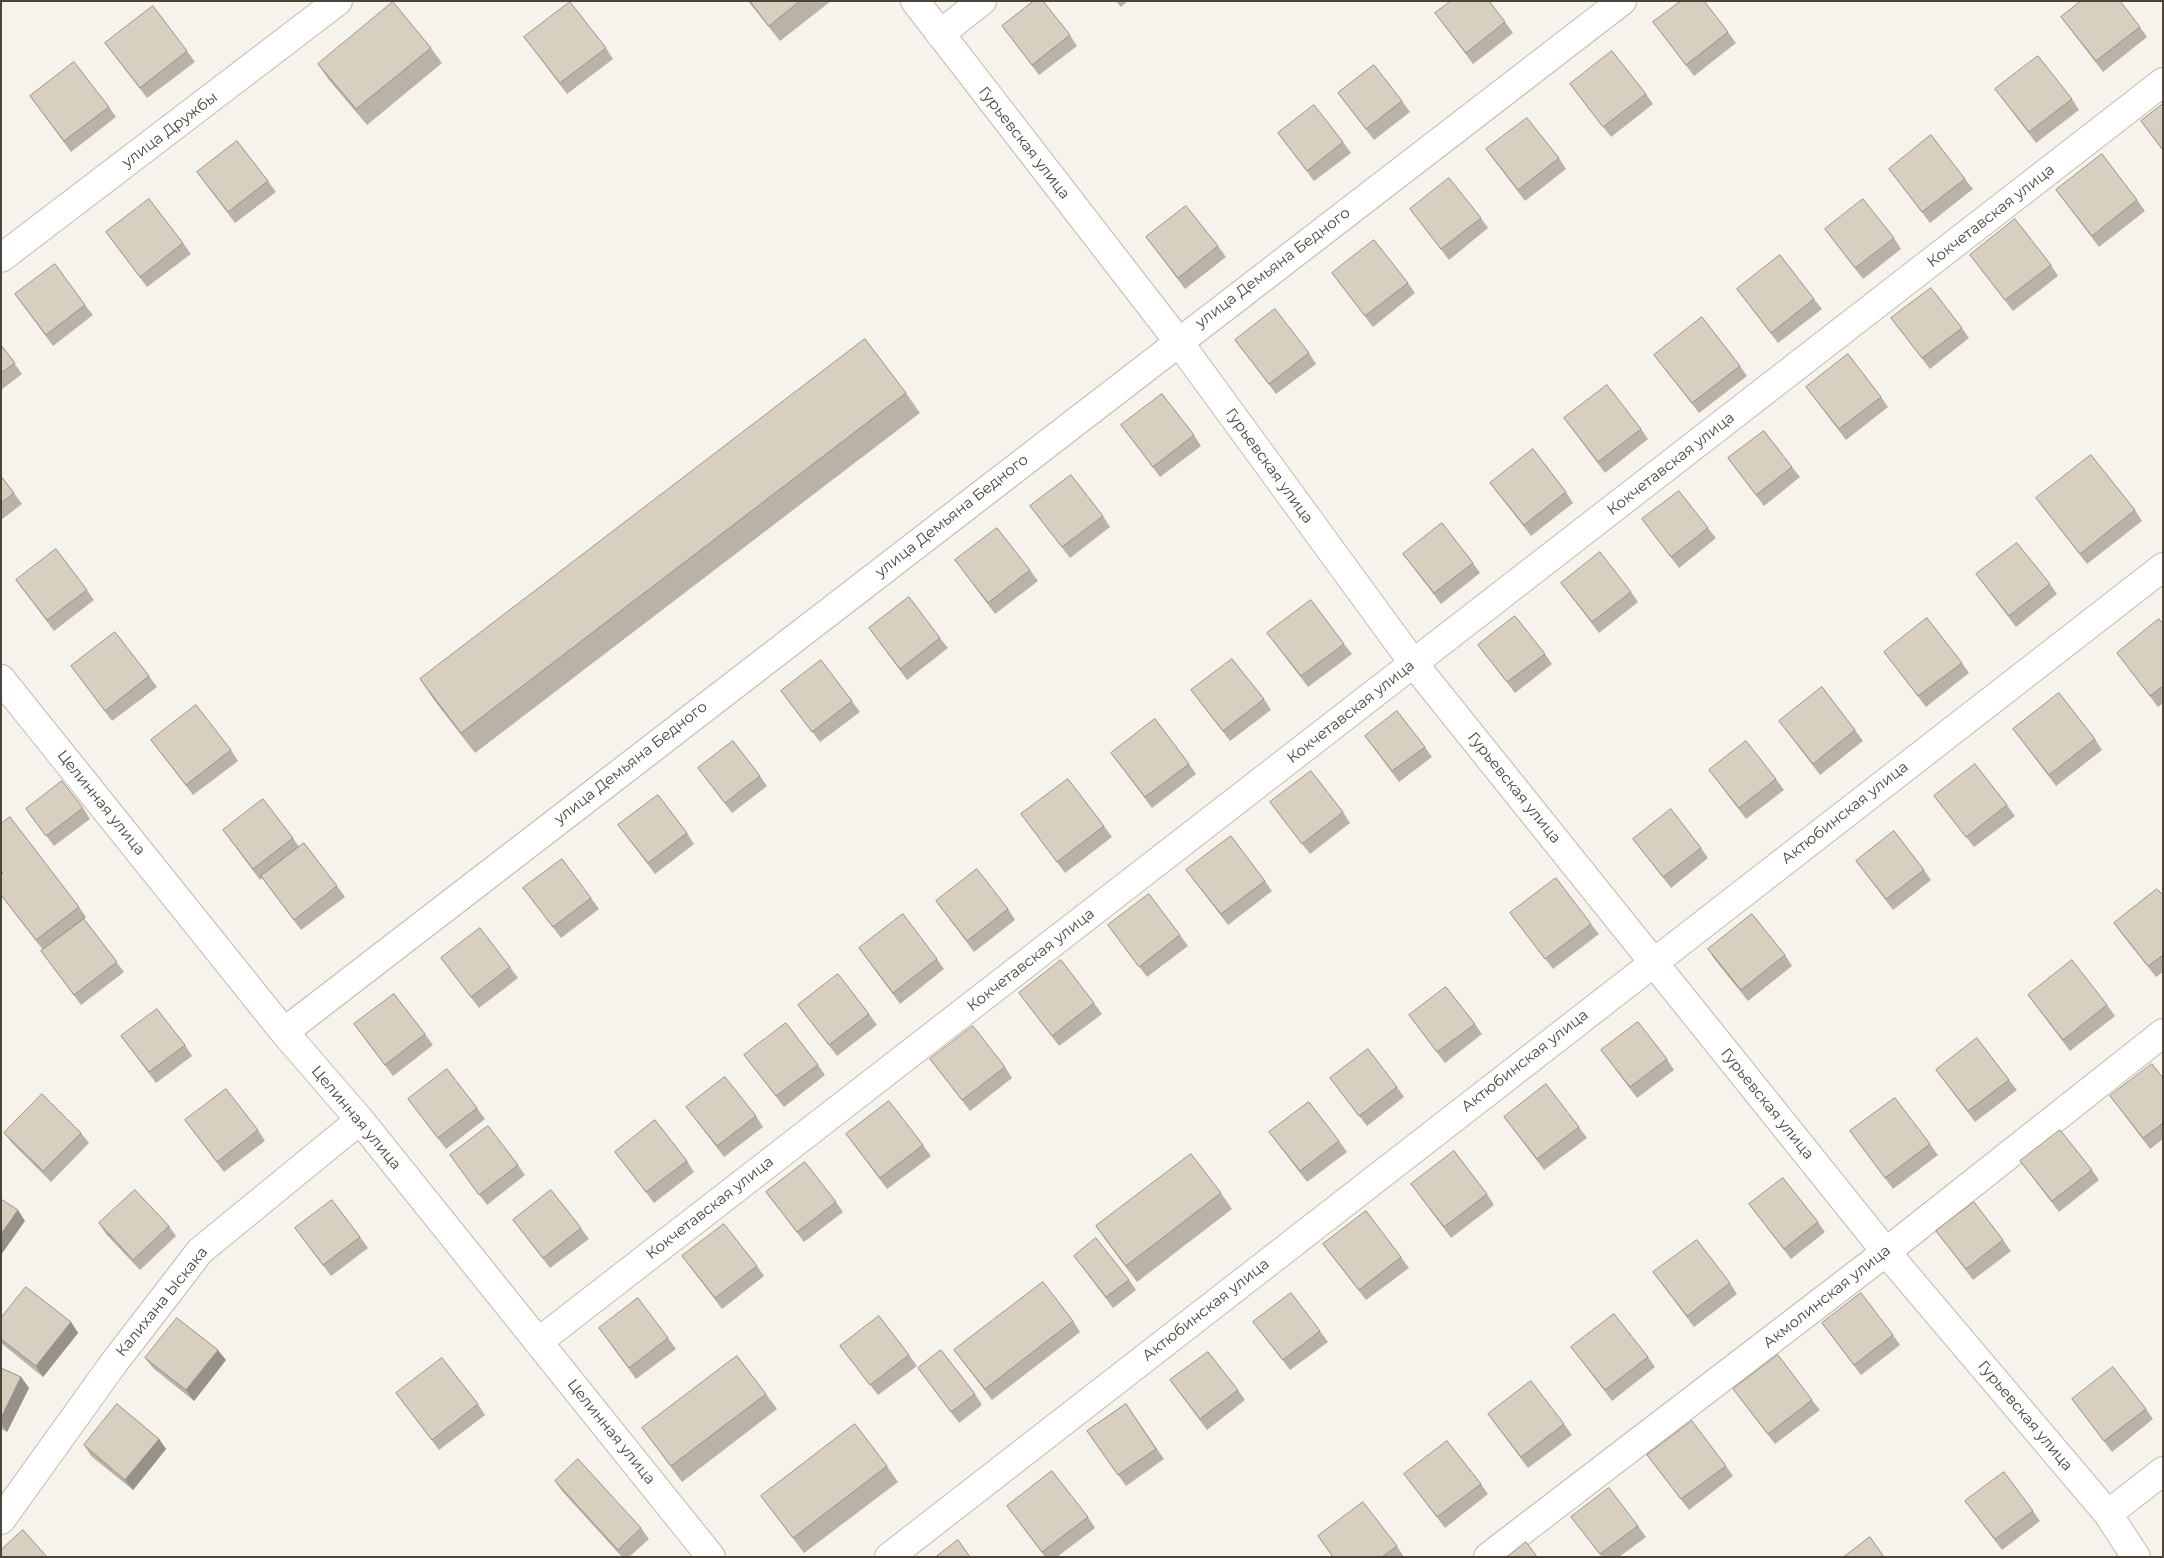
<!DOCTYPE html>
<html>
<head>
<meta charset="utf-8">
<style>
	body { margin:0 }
	#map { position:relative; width:2164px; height:1558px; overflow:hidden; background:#f6f3ec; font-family:Montserrat,sans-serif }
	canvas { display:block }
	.frame { position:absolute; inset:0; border:2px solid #4b4439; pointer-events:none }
</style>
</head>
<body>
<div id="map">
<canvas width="2164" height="1558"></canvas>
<div class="frame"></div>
</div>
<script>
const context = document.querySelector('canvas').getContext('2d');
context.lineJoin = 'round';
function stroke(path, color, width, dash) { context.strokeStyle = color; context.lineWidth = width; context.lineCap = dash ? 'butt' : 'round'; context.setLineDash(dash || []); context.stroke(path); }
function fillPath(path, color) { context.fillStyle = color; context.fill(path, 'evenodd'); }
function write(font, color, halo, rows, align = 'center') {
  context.font = font + ' Montserrat,sans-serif'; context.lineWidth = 4; context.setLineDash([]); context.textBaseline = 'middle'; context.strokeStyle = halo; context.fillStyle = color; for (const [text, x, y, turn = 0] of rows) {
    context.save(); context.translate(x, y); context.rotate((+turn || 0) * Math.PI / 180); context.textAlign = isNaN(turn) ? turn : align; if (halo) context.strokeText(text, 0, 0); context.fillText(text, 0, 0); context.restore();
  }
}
const street = new Path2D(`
	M915,1l263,340 236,323 472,588 222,262 28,43
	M940,34l42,-33
	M1,258l337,-257
	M1,679l283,353 76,88 351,437
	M284,1032l1338,-1031
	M538,1342l1625,-1260
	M2108,1514l55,-43
	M1,1520l112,-156 87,-113 160,-131
	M889,1557l1274,-990
	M1488,1557l398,-305 277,-219`);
const wall = new Path2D(`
	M748,1h83l-51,40z
	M1116,1h12l-7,6z
	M1435,13l70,9 8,11 -40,31z
	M2061,17l79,10 7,10 -44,35z
	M1653,22l75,10 8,11 -42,33z
	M1002,26l68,9 7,11 -38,29z
	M524,37l82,11 7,11 -46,35z
	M105,43l82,8 8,11 -48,36z
	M431,48l11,15 -75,62 -38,-45 -11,-16z
	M1570,84l76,10 7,10 -42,33z
	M1995,89l77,10 7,11 -43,33z
	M1338,93l64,8 8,11 -36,28z
	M30,96l79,11 7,10 -45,35z
	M2163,104v47l-22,-30z
	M1278,133l65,9 8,11 -37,28z
	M1486,149l73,9 7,11 -41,32z
	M1889,169l76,10 8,10 -43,34z
	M197,172l71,9 8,11 -41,31z
	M2056,190l81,10 8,11 -46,36z
	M1410,209l71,9 7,10 -39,32z
	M1825,229l69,9 7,11 -38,30z
	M106,232l77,11 8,11 -44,33z
	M1146,237l72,9 8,11 -41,32z
	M1970,255l81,10 7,11 -45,35z
	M1332,273l76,10 7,10 -42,34z
	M1737,289l77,10 8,10 -44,34z
	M15,294l70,11 8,10 -40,31z
	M1891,318l71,10 7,10 -39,31z
	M1235,340l74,13 7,11 -40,30z
	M1,345l21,29 -21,16z
	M1654,355l86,11 7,10 -48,37z
	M1806,387l75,10 7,10 -42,33z
	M906,393l14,20 -445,340 -41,-53 -14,-21z
	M1564,418l77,11 7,10 -43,34z
	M1121,425l73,10 7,11 -41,31z
	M1728,458l64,9 8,10 -36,29z
	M1,476l21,28 -21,16z
	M1490,483l76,9 7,11 -42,33z
	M2036,498l99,12 7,11 -55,43z
	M1030,506l73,10 7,11 -40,31z
	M1642,519l66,9 8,10 -37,30z
	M1403,554l70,9 7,10 -39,31z
	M955,560l75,10 8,11 -43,33z
	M1976,574l74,10 7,10 -41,33z
	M16,580l71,10 7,10 -40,31z
	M1561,583l70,9 7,10 -39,31z
	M2163,624v79l-5,4 -41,-54z
	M869,628l71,10 8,10 -41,32z
	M1267,633l77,11 8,10 -44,33z
	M1478,645l67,9 7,10 -37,29z
	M1884,652l78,11 7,10 -43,34z
	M71,666l78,10 8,11 -45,34z
	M1191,690l73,9 7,11 -41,31z
	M781,691l71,10 8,11 -40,30z
	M1779,721l76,9 8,11 -43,34z
	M2013,729l82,10 7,11 -46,36z
	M1365,736l60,11 7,10 -33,25z
	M151,740l80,10 7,11 -45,34z
	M1111,753l78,11 7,10 -44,34z
	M698,768l62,8 7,10 -35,27z
	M1709,770l67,9 8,11 -38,29z
	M1934,796l73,9 8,11 -41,31z
	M1270,802l73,10 7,11 -40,31z
	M83,808l7,11 -36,27 -28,-37z
	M1021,814l83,12 8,11 -47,36z
	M1,824l78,83 7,10 -2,2 40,53 -43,33 -40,-54 2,-1 -42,-55v-21l1,-1 -1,-2z
	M618,825l69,8 7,11 -39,30z
	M223,830l70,8 6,9 38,39 8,11 -44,33 -39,-52 -2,2z
	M1633,839l68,9 7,10 -37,30z
	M1856,861l68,9 7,10 -38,30z
	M1186,870l79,11 7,10 -44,34z
	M523,888l68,10 8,11 -38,29z
	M2163,895v77l-7,5 -35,-44 -7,-10z
	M936,901l72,8 7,11 -41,32z
	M1510,913l81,11 8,10 -46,35z
	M1108,925l72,10 8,11 -41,31z
	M859,948l78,11 7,10 -44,35z
	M1708,949l77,6 7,11 -44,35 -33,-41z
	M441,958l69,9 8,11 -39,30z
	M1019,993l75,10 8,11 -43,32z
	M2028,995l79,10 8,11 -45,35z
	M798,1005l71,9 8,11 -40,31z
	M1409,1015l66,9 7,10 -37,29z
	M354,1024l71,10 8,11 -40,31z
	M121,1036l64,9 7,11 -36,27z
	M1601,1050l66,9 7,11 -37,28z
	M744,1055l74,10 7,10 -41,32z
	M930,1059l75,8 7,11 -42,33z
	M1936,1070l73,10 8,10 -42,32z
	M1330,1078l67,9 7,10 -37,29z
	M2163,1078v61l-13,10 -40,-53z
	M408,1099l69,9 8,11 -39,30z
	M686,1107l70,9 7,11 -39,30z
	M1504,1117l75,10 8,11 -43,32z
	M185,1120l73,10 7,11 -41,31z
	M1850,1131l80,13 8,11 -45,34z
	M1269,1132l70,9 8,11 -40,30z
	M4,1133h77l8,10 -38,39 -39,-39z
	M846,1134l77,11 8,11 -44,33z
	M615,1152l72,9 7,11 -40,31z
	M450,1155l68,10 7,10 -38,30z
	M2020,1161l72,9 7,10 -40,32z
	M1411,1184l76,10 7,11 -43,33z
	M766,1192l70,10 7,10 -39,30z
	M1221,1193l11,16 -95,73 -30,-40 -11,-16z
	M1749,1204l69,18 7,10 -34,27z
	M513,1220l68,8 8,11 -39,29z
	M99,1223l70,3 7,10 -36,34 -34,-36z
	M295,1228l65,9 8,11 -37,28z
	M1936,1231l67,9 8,11 -38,29z
	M1323,1244l78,13 8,11 -43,32z
	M682,1256l75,10 7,10 -42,33z
	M1074,1256l55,24 7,10 -23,18z
	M1653,1272l77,11 7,11 -43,33z
	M1,1318l70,4 7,11 -35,44 -42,-34z
	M1073,1321l7,11 -88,68 -38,-50z
	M1253,1322l67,9 8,11 -38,28z
	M1822,1323l71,12 7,10 -39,30z
	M599,1328l69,10 8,11 -40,30z
	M840,1346l69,9 8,11 -39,29z
	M1571,1347l77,10 7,10 -43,34z
	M145,1358l81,2 -32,41 -41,-33z
	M1,1368l20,9 8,11 -22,44 -6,-3z
	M918,1368l57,26 7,11 -23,18z
	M1170,1380l68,10 7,10 -38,30z
	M1733,1389l79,11 8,10 -45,34z
	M396,1393l82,11 7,11 -46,35z
	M766,1394l11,15 -95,73 -40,-54z
	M2072,1399l74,10 7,10 -41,33z
	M1126,1404l38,55 -38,27 -39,-55z
	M1488,1414l76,10 8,11 -44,33z
	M159,1439l7,10 -33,41 -42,-34 -7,-11z
	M1647,1455l79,11 7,10 -44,34z
	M887,1466l11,16 -94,71 -43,-57z
	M1404,1474l77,10 7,10 -43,34z
	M555,1481l86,47 8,11 -20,18h-7l-60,-66z
	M1965,1501l68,10 7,10 -38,29z
	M1007,1506l81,11 7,11 -38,29h-12z
	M1571,1517l67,9 8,11 -27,20h-17z
	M1318,1536l79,10 7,11h-71z`);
const shadedWall = new Path2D(`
	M18,1210l7,11 -24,34v-21z
	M71,1322l7,11 -35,44 -7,-11z
	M218,1350l8,10 -32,41 -8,-11z
	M21,1377l8,11 -22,44 -6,-9v-5z
	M159,1439l7,10 -33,41 -8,-10z`);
const building = new Path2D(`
	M750,1h50l-31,25z
	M1034,1h9l27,34 -38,30 -30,-39z
	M1451,1h38l16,21 -39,31 -31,-40z
	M1681,1h23l24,31 -42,33 -33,-43z
	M2081,1h39l20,26 -44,34 -35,-44z
	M393,2l38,46 -75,61 -38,-45z
	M570,2l36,46 -46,35 -36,-46z
	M153,6l34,45 -47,37 -35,-45z
	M1612,51l34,43 -43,33 -33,-43z
	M2038,56l34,43 -43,33 -34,-43z
	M74,62l35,45 -45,34 -34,-45z
	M1374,65l28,36 -36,28 -28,-36z
	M2163,104v46l-22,-29z
	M1314,105l29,37 -36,29 -29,-38z
	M1527,118l32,40 -41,32 -32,-41z
	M1931,135l34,44 -43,33 -33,-43z
	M237,141l31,40 -40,31 -31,-40z
	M2102,154l35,46 -45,36 -36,-46z
	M1449,178l32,40 -40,31 -31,-40z
	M149,199l34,44 -43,34 -34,-45z
	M1863,199l31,39 -39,30 -30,-39z
	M1186,206l32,40 -40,32 -32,-41z
	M2015,219l36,46 -46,35 -35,-45z
	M1374,240l34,43 -43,33 -33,-43z
	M1780,255l34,44 -43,34 -34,-44z
	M55,264l30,41 -39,30 -31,-41z
	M1931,288l31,40 -40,30 -31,-40z
	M1275,309l34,44 -40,31 -34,-44z
	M1702,317l38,49 -48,37 -38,-48z
	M865,339l41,54 -445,340 -41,-54z
	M1,345l14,18 -14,10z
	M1848,354l33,43 -42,32 -33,-42z
	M1607,385l34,44 -43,33 -34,-44z
	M1162,394l32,41 -41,32 -32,-42z
	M1764,431l28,36 -36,28 -28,-37z
	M1533,449l33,43 -42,33 -34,-42z
	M2091,455l44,55 -55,44 -44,-56z
	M1071,475l32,41 -41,31 -32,-41z
	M1,476l13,17 -13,10z
	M1679,491l29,37 -37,29 -29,-38z
	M1442,523l31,40 -39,30 -31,-39z
	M997,528l33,42 -42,33 -33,-43z
	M2017,543l33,41 -41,32 -33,-42z
	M56,549l31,41 -40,30 -31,-40z
	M1600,552l31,40 -39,30 -31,-39z
	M909,597l31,41 -40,31 -31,-41z
	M1311,600l33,44 -43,32 -34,-43z
	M1515,616l30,38 -38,28 -29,-37z
	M1927,618l35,45 -44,33 -34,-44z
	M2159,619l4,5v62l-13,10 -33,-43z
	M115,632l34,44 -44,35 -34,-45z
	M1232,659l32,40 -41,32 -32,-41z
	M821,660l31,41 -40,31 -31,-41z
	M1822,687l33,43 -42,34 -34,-43z
	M2059,693l36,46 -46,36 -36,-46z
	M196,705l35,45 -45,35 -35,-45z
	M1397,711l28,36 -33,24 -27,-35z
	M1155,719l34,45 -44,33 -34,-44z
	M733,741l27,35 -35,27 -27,-35z
	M1746,741l30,38 -37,29 -30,-38z
	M1975,764l32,41 -41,32 -32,-41z
	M1311,771l32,41 -41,32 -32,-42z
	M1068,779l36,47 -47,36 -36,-48z
	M62,781l21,27 -37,28 -20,-27z
	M658,795l29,38 -39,30 -30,-38z
	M263,799l30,39 -40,31 -30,-39z
	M1671,809l30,39 -38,29 -30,-38z
	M10,817l69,90 -43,33 -35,-45v-21l2,-1 -2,-2v-47z
	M1894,831l30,39 -38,29 -30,-38z
	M1231,836l34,45 -44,33 -35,-44z
	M304,843l33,43 -43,34 -33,-44z
	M562,859l29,39 -38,29 -30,-39z
	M977,869l31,40 -41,32 -31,-40z
	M1556,878l35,46 -46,35 -35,-46z
	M2157,889l6,6v60l-15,11 -34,-43z
	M1149,894l31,41 -41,32 -31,-42z
	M903,914l34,45 -44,34 -34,-45z
	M1752,914l33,41 -44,35 -33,-41z
	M84,919l33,43 -43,33 -33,-44z
	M480,928l30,39 -39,30 -30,-39z
	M1061,960l33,43 -42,33 -33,-43z
	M2072,960l35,45 -44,35 -35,-45z
	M838,974l31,40 -40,31 -31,-40z
	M1446,987l29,37 -38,28 -28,-37z
	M394,994l31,40 -40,31 -31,-41z
	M157,1009l28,36 -36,27 -28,-36z
	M1638,1022l29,37 -37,28 -29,-37z
	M786,1023l32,42 -42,31 -32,-41z
	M973,1026l32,41 -43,33 -32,-41z
	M1977,1038l32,42 -41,31 -32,-41z
	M1368,1049l29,38 -38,29 -29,-38z
	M2152,1064l11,14v45l-20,15 -33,-42z
	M447,1069l30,39 -39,30 -30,-39z
	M725,1077l31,39 -39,30 -31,-39z
	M1546,1084l33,43 -42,32 -33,-42z
	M226,1089l32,41 -41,32 -32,-42z
	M42,1094l39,39 -38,38 -39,-38z
	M1895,1098l35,46 -45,34 -35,-47z
	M889,1101l34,44 -43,33 -34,-44z
	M1309,1102l30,39 -39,30 -31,-39z
	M655,1120l32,41 -41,31 -31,-40z
	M488,1126l30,39 -39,30 -29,-40z
	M2060,1130l32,40 -40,31 -32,-40z
	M1454,1151l33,43 -43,33 -33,-43z
	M1191,1154l30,39 -95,73 -30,-40z
	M805,1162l31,40 -39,30 -31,-40z
	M1783,1178l35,44 -34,27 -35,-45z
	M135,1190l34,36 -36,34 -34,-37z
	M551,1190l30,38 -38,30 -30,-38z
	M1,1199l17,11 -17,24z
	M332,1200l28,37 -37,28 -28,-37z
	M1974,1202l29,38 -37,29 -30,-38z
	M1366,1211l35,46 -42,33 -36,-46z
	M724,1224l33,42 -42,32 -33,-42z
	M1096,1238l33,42 -23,17 -32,-41z
	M1697,1240l33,43 -43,33 -34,-44z
	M1043,1282l30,39 -88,68 -31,-39z
	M26,1287l45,35 -35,44 -35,-27v-21z
	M1291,1293l29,38 -37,29 -30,-38z
	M1861,1293l32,42 -39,30 -32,-42z
	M638,1298l30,40 -39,30 -30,-40z
	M1614,1314l34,43 -43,33 -34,-43z
	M879,1316l30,39 -39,30 -30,-39z
	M177,1318l41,32 -32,40 -41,-32z
	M941,1350l34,44 -24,18 -33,-44z
	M1208,1352l30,38 -38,29 -30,-39z
	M1778,1355l34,45 -44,34 -35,-45z
	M737,1356l29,38 -95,72 -29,-38z
	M442,1358l36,46 -46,36 -36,-47z
	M2113,1367l33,42 -42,32 -32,-42z
	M1,1368l20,9 -20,41z
	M1531,1381l33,43 -43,33 -33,-43z
	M117,1404l42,35 -34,41 -41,-35z
	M1126,1404l30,45 -38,26 -31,-44z
	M1692,1421l34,45 -45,33 -34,-44z
	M855,1424l32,42 -94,72 -32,-42z
	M1447,1441l34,43 -44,33 -33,-43z
	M578,1459l63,69 -23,22 -63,-69z
	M1052,1471l36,46 -46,35 -35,-46z
	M2004,1472l29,39 -38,28 -30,-38z
	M1609,1488l29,38 -38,28 -29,-37z
	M1363,1502l34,44 -15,11h-49l-15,-21z
	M23,1530l24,27h-46v-7z
	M1870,1537l14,20h-40z
	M958,1540l12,17h-34z
	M1526,1542l11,15h-30z`);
const streetNames = [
	["улица Дружбы",170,130,-37],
	["Гурьевская улица",1024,143,52],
	["Кокчетавская улица",1991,216,-38],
	["улица Демьяна Бедного",1273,268,-37],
	["Кокчетавская улица",1671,464,-38],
	["Гурьевская улица",1269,466,54],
	["улица Демьяна Бедного",952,516,-38],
	["Кокчетавская улица",1351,712,-38],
	["улица Демьяна Бедного",631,763,-38],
	["Гурьевская улица",1514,788,51],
	["Целинная улица",101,803,51],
	["Актюбинская улица",1845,813,-38],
	["Кокчетавская улица",1031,960,-38],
	["Актюбинская улица",1525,1061,-38],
	["Гурьевская улица",1767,1104,51],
	["Целинная улица",356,1118,50],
	["Кокчетавская улица",710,1208,-38],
	["Акмолинская улица",1827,1297,-38],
	["Калихана Ыскака",162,1302,-51],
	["Актюбинская улица",1206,1310,-38],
	["Гурьевская улица",2025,1416,50],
	["Целинная улица",611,1432,51]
];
stroke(street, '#c2bbae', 30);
stroke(street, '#fff', 28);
fillPath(wall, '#bab2a6');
fillPath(shadedWall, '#979187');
fillPath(building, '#d8cfc1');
stroke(building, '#979187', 1);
write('15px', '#4b4439', '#fff', streetNames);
</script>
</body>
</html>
